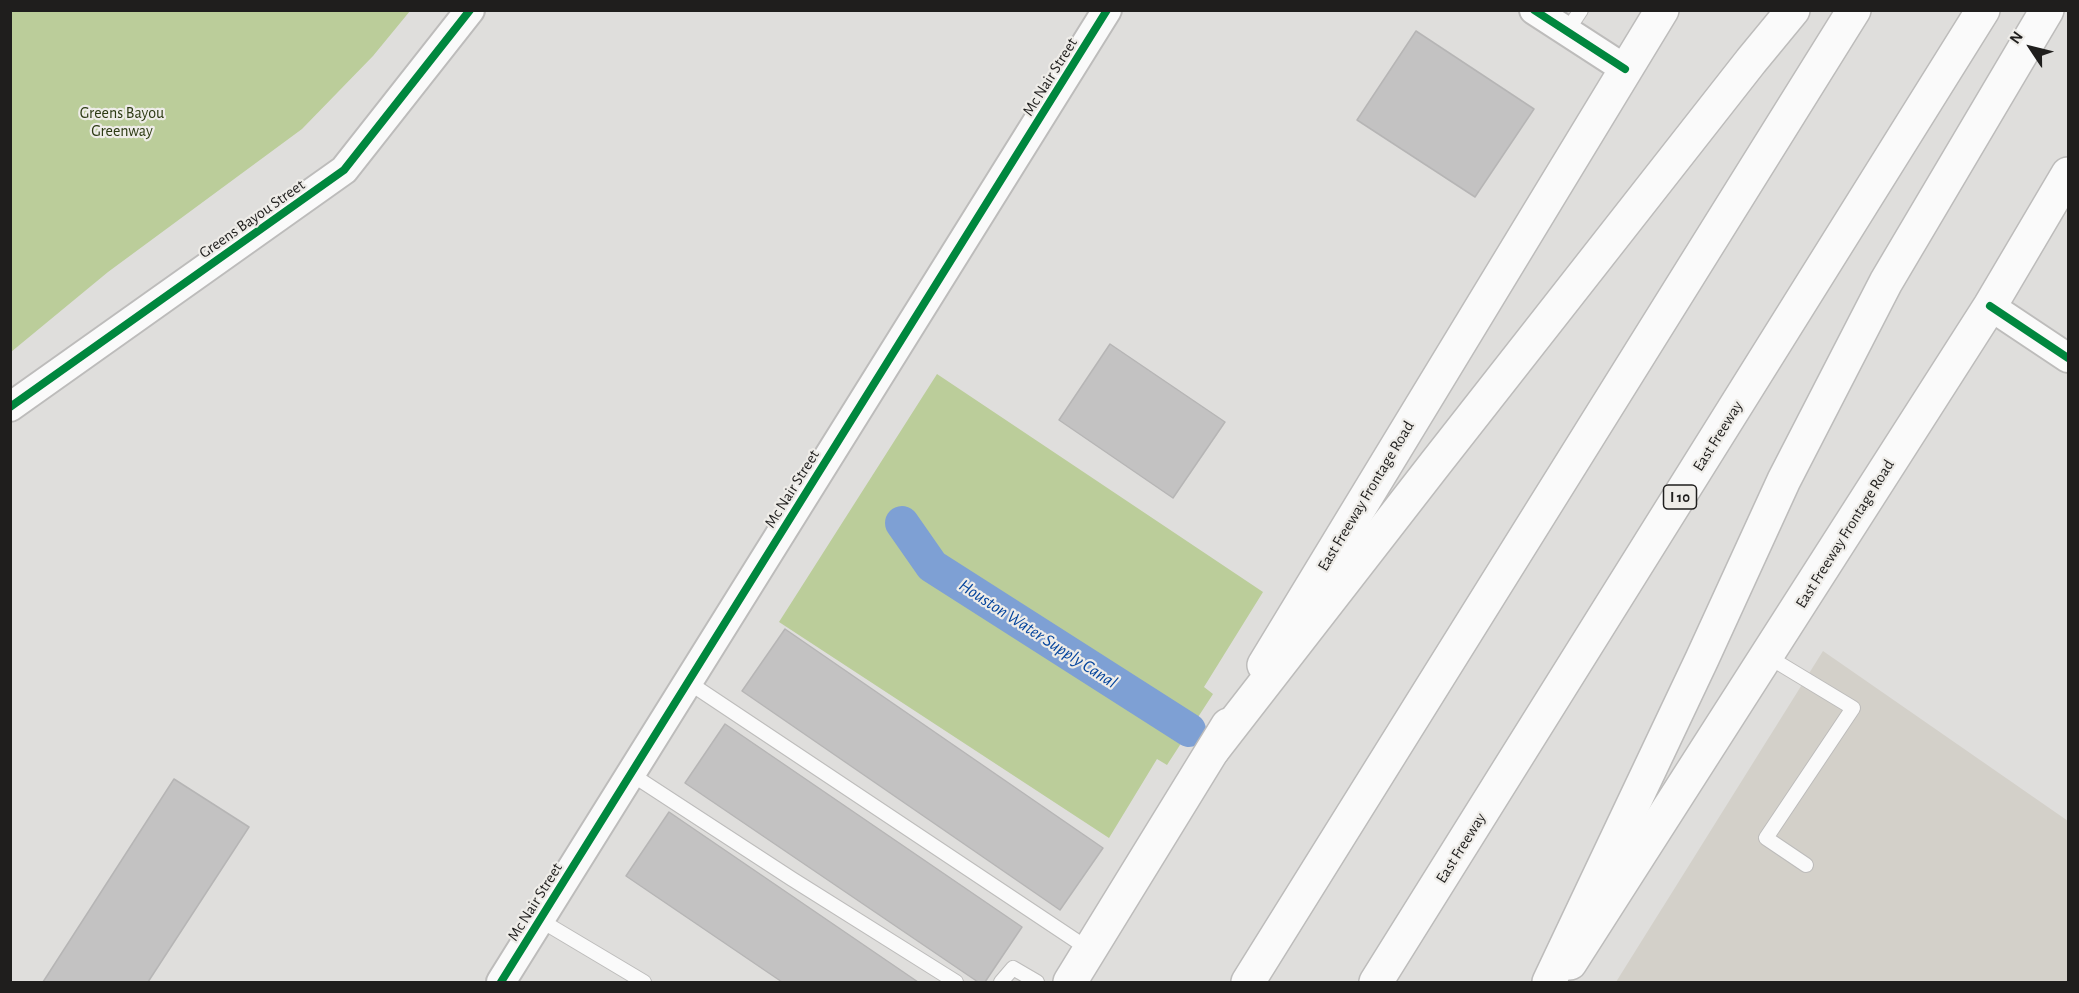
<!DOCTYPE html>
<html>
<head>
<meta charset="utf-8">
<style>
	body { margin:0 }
	#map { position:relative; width:2079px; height:993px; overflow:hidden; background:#dfdedc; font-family:"Alegreya Sans",sans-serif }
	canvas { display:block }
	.frame { position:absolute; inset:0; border:12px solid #1f1e1d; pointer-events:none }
	.north { position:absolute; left:2001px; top:18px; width:60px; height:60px; -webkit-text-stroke:4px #eeece8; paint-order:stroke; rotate:305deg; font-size:16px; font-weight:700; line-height:24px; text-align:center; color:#1f1e1d }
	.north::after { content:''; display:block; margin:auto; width:21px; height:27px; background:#1f1e1d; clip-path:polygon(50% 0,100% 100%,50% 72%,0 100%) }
</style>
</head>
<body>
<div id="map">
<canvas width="2079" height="993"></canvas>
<div class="frame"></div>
<div class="north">N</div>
</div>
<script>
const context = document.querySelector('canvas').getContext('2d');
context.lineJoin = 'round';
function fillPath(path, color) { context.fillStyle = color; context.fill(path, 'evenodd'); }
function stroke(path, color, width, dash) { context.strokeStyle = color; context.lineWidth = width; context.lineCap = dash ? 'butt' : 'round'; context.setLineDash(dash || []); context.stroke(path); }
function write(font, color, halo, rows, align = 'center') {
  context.font = font + ' "Alegreya Sans",sans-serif'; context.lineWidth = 4.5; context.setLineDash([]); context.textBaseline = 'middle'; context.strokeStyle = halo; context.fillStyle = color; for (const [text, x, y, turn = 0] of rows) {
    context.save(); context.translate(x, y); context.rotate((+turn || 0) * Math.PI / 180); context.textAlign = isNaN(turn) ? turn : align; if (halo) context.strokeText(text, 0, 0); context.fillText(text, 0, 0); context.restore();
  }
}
const built = new Path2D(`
	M1823,651l245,170v161h-452z`);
const green = new Path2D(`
	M11,10h399v1l-37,45 -71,73 -194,143 -97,80z
	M937,374l326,218 -59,95 9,7 -46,71 -10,-6 -48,79 -330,-216z`);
const canal = new Path2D(`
	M902,523l30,43 257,164`);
const building = new Path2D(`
	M1416,31l118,78 -59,88 -118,-77z
	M1110,344l115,78 -52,76 -114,-78z
	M785,629l318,219 -43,62 -318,-219z
	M725,724l297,203 -37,55h-7l-293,-199z
	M174,779l75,48 -101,155h-105z
	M669,812l249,170h-136l-156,-106z`);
const service = new Path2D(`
	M1567,31l14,-21
	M1767,656l86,52 -87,130 40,27
	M688,682l402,268
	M631,774l161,105 164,103
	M540,920l104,62
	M1001,982l12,-14 24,14`);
const minor = new Path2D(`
	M1534,10l91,59
	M1990,306l78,52
	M10,407l334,-237 126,-160
	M501,982l606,-972`);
const secondary = new Path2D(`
	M1264,665l398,-655
	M1570,963l420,-657 78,-132
	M1070,982l158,-257`);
const motorway = new Path2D(`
	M1213,750l222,-286 316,-403 42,-51
	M1248,982l606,-972
	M1376,982l607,-972
	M1549,982l153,-323 82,-179 102,-198 161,-272`);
const cycleway = new Path2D(`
	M1534,10l91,59
	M1990,306l78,52
	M10,407l334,-237 126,-160
	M501,982l606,-972`);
const shields = [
	[1680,497,33]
];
const shieldNames = [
	["I 10",1680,497]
];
const streetNames = [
	["Mc Nair Street",1050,77,-58],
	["Greens Bayou Street",252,219,-35],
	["East Freeway",1718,436,-58],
	["Mc Nair Street",792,489,-58],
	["East Freeway Frontage Road",1366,496,-59],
	["East Freeway Frontage Road",1845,534,-58],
	["East Freeway",1461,848,-58],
	["Mc Nair Street",535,902,-58]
];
const parkNames = [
	["Greens Bayou",122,113],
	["Greenway",122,131]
];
const waterNames = [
	["Houston Water Supply Canal",1038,634,33]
];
fillPath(built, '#d3d0c9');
fillPath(green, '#bbcd9a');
stroke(canal, '#7ea0d4', 34);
fillPath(building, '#c3c2c2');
stroke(building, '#b6b5b5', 1.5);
stroke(service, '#bdbcbb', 16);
stroke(minor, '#bdbcbb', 32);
stroke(secondary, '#bdbcbb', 36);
stroke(motorway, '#bdbcbb', 36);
stroke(service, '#fafafa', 14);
stroke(minor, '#fafafa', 28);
stroke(secondary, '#fafafa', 33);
stroke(motorway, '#fafafa', 33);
stroke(cycleway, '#00873e', 8);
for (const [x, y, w] of shields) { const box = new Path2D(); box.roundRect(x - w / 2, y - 12, w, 24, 4.5); context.fillStyle = '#eeece8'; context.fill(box); stroke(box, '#1f1e1d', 1.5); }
write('bold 15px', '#1f1e1d', null, shieldNames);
write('16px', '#1f1e1d', '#eeece8', streetNames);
write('16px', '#2c3a13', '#eeece8', parkNames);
write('italic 18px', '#04449d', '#eeece8', waterNames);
</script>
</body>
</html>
